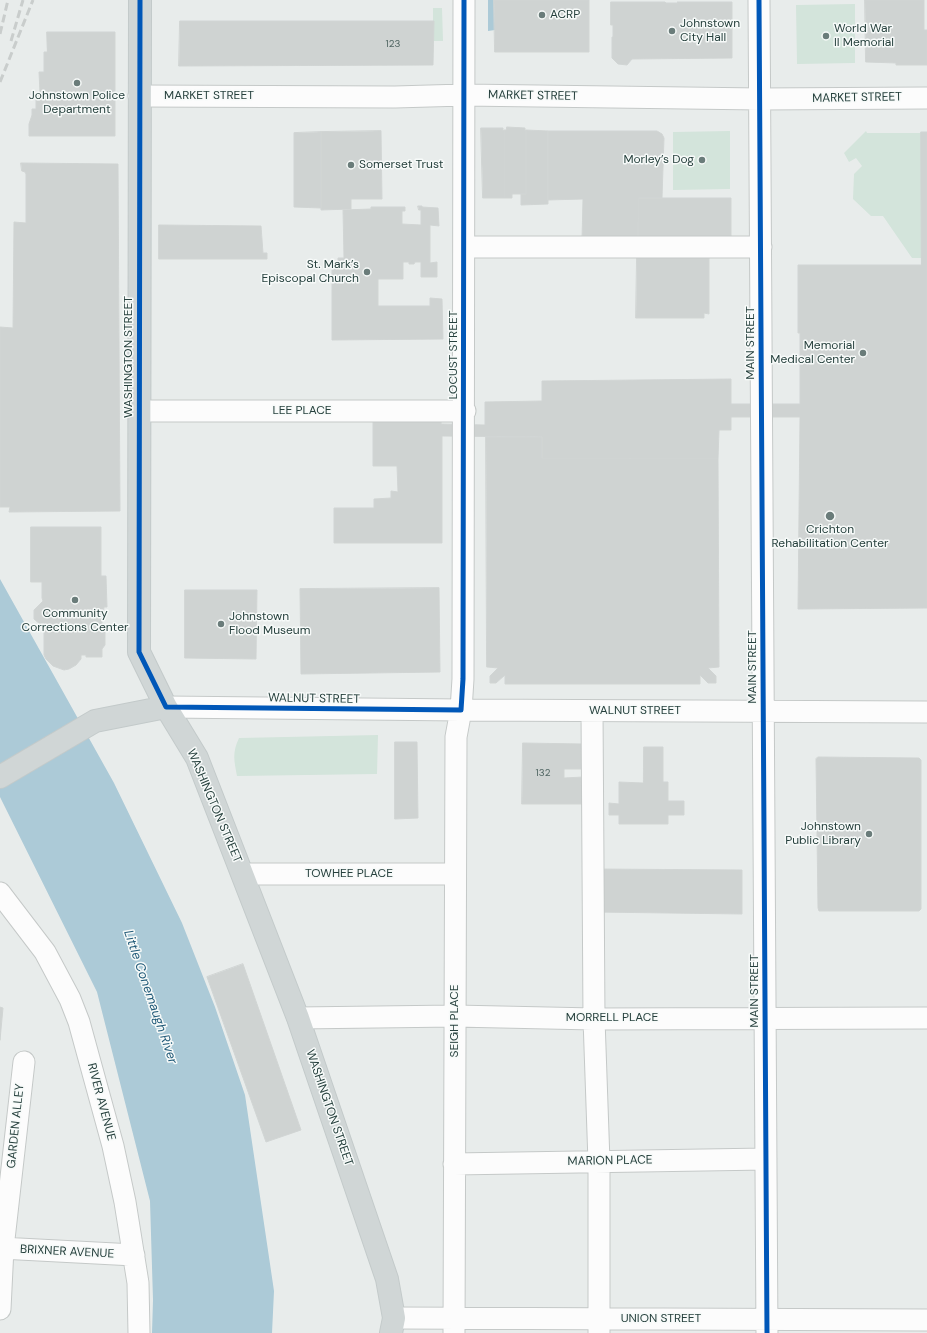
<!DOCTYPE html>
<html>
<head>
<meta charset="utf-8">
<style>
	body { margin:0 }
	canvas { display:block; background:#e8eceb }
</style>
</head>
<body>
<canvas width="927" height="1333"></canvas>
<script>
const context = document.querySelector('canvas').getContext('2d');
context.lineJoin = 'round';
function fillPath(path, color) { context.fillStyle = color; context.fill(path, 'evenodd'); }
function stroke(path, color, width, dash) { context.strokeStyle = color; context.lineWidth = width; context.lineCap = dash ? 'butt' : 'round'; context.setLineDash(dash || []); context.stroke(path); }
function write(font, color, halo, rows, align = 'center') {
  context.font = font + ' "DM Sans",sans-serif'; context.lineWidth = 3; context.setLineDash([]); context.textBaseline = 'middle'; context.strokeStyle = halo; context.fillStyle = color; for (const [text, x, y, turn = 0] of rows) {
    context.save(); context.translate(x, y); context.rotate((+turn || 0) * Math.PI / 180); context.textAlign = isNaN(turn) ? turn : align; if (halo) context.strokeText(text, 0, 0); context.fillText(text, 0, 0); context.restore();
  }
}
const green = new Path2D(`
	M855,4v59l-58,1 -1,-59z
	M433,8h9l1,33h-10z
	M730,131v58l-57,1v-58z
	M866,131l1,2h54v125h-9l-29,-42h-12l-18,-17 1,-25 8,-8 -6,-8 -7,4 -5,-9z
	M378,735l-1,39 -140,2c-3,-16 -5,-23 2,-38z`);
const water = new Path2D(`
	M488,0h6l1,30 -7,1z
	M0,579l114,204 68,140 33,84 30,88 29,196 -2,42h-120l1,-33 -3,-99 -53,-209 -97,-195z`);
const building = new Path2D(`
	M494,0h95v52h-94z
	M865,0h59v30h3v35h-31v-2l-30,-1z
	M611,2h54l1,1h12l-1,-1h55v56l-100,1 -5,6 -9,-1 -6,-6v-21h1v-12h-2z
	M180,21h254l-1,44 -254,1z
	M47,32h68v104h-86v-12l3,-9v-6h4v-16h4l-1,-21h5v-20h3z
	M507,127l18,1v3l1,-1v64h-14v4h-7l-1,-68h2z
	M481,128h22v3l1,-1 1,68h-22z
	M526,130l22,1v73l-27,1v-11h5z
	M381,131l1,68h-31v10l-30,1v-78z
	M548,131h109l5,3 2,4 -2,60h-23l-1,41h-56l1,-40 -35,1z
	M321,132v76l-27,-1v-74z
	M921,132h6v476l-129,1 2,-192h-69v13h-12l-1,29 -176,-1v-21l-100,-1v107h-108v-35h40v-9l17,-1v-7l7,1 -1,-26h-24v-45l68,-2v5l44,1v-23l57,-1v-20l189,-2v25h69v-71h-2v-68h123z
	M21,163l97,1 2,347 -111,1 1,-5h-10v-180l13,1 1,-106 12,1v-49l-1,-2 -3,-1z
	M639,198h92v41h-93z
	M418,206h4v1l16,1 1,18 -9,-1v38l7,-1v15h-16v-15h-6l-1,2h-5v-2h-6v17h-25v27h52v-8l12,1 1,40 -111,1v-73h6v-9h6l-1,-48 28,-1v-2h34v4h-3v13l19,1v-15h-2z
	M159,225l102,1 2,27h4v6h-108z
	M637,256h72v58l-5,-1v5h-68z
	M486,437h56v21l176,1 1,208 -11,1 8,8v7h-8l-8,-8v9h-195v-9l-9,8h-6v-7l8,-8 -11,-1z
	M31,527h70v49h5l1,31h-3l-1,8h-1v11h2l-1,2h2v17l-3,4v8h-16v-2h-5v4l-5,6 -7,4 -5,1 -11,-4 -7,-7 -2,-4v-29l-3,-1 -7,-6v-9l9,-9 -1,-3v-16h-11z
	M439,588l1,84 -139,2 -1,-85z
	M185,590h72l-1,69 -71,-1z
	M395,742h22l1,76 -23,1z
	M523,743l60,1v25h-19v9l19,-1 1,27h-62z
	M644,747h19v35h5v19h16v14h-16v9h-49v-9h-10v-12l10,1v-22l24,1z
	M818,757l101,1 2,2v149l-2,2h-100l-1,-3 -2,-149z
	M594,869l148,1v44l-148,-2z
	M243,964l58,166 -35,12 -59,-165z
	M0,1007l3,1 -3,32z`);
const minor = new Path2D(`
	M759,0l8,1333
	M139,96l256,1 69,-2 296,4 167,-1
	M464,247h297
	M139,411h326
	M166,707l295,3 466,2
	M592,711l2,308 5,143v171
	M243,874h212
	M0,893l45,59 25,47 9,23 34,124 12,56 13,81 1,50
	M298,1018l157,-2 139,3 333,-1
	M454,1164l312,-5
	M0,1248l134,7
	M0,1309l3,-61 21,-186
	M394,1318l533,2
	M454,1333l2,-596 5,-27 2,-31 1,-679`);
const major = new Path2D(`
	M140,0l-1,652 27,55 31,51 101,260 89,261 7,39 -3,15
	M0,777l95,-56 71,-14`);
const rail = new Path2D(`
	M0,34l8,-34
	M11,41l12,-41
	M0,82l33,-82`);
const cycleway = new Path2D(`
	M140,0l-1,652 27,55 295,3 2,-31 1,-679
	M759,0l8,1333`);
const markers = [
	[542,15,4,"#6a7c7a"],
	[672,31,4,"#6a7c7a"],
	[826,36,4,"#6a7c7a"],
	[77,83,4,"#6a7c7a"],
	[702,160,4,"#6a7c7a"],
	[351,165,4,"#6a7c7a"],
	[367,272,4,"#6a7c7a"],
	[863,353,4,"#6a7c7a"],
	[830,516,5,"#6a7c7a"],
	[75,600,4,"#6a7c7a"],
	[221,624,4,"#6a7c7a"],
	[869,834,4,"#6a7c7a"]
];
const numberNames = [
	["123",393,44],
	["132",543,773]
];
const poiNames = [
	["ACRP",550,15],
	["Johnstown",680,24],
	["City Hall",680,38],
	["World War",834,29],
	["II Memorial",834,43],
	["Johnstown Police",77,96,"center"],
	["Department",77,110,"center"],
	["Morley’s Dog",694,160,"right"],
	["Somerset Trust",359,165],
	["St. Mark’s",359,265,"right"],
	["Episcopal Church",359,279,"right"],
	["Memorial",855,346,"right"],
	["Medical Center",855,360,"right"],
	["Crichton",830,530,"center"],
	["Rehabilitation Center",830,544,"center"],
	["Community",75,614,"center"],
	["Corrections Center",75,628,"center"],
	["Johnstown",229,617],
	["Flood Museum",229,631],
	["Johnstown",861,827,"right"],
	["Public Library",861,841,"right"]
];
const streetNames = [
	["MARKET STREET",209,96],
	["MARKET STREET",533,96,1],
	["MARKET STREET",857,98,-1],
	["MAIN STREET",751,343,-90],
	["LOCUST STREET",454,355,-90],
	["WASHINGTON STREET",129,357,-90],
	["LEE PLACE",302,411],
	["MAIN STREET",753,667,-90],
	["WALNUT STREET",314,699,1],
	["WALNUT STREET",635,711],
	["WASHINGTON STREET",214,806,67],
	["TOWHEE PLACE",349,874],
	["MAIN STREET",755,991,-90],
	["MORRELL PLACE",612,1018],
	["SEIGH PLACE",455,1021,-90],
	["RIVER AVENUE",101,1102,75],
	["WASHINGTON STREET",329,1108,71],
	["GARDEN ALLEY",16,1126,-84],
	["MARION PLACE",610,1161,-1],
	["BRIXNER AVENUE",67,1252,3],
	["UNION STREET",661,1319]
];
const waterNames = [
	["Little Conemaugh River",150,997,71]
];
fillPath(green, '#d3e4db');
fillPath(water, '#accad7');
fillPath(building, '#cfd3d2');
stroke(building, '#d1d5d4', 1);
stroke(minor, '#c5c9c8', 23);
stroke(major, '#c3caca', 24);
stroke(minor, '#fcfcfc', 21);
stroke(major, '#d0d6d6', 22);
stroke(rail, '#c9cdcc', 3, [8, 4]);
stroke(cycleway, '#0057b8', 5);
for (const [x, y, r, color] of markers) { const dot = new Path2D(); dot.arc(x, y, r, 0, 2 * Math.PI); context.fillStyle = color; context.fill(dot); stroke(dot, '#f7faf9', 1.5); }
write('10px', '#516663', null, numberNames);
write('12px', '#26403d', '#f7faf9', poiNames, 'left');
write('12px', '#26403d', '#f7faf9', streetNames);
write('italic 13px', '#225b79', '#f7faf9', waterNames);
</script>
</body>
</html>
